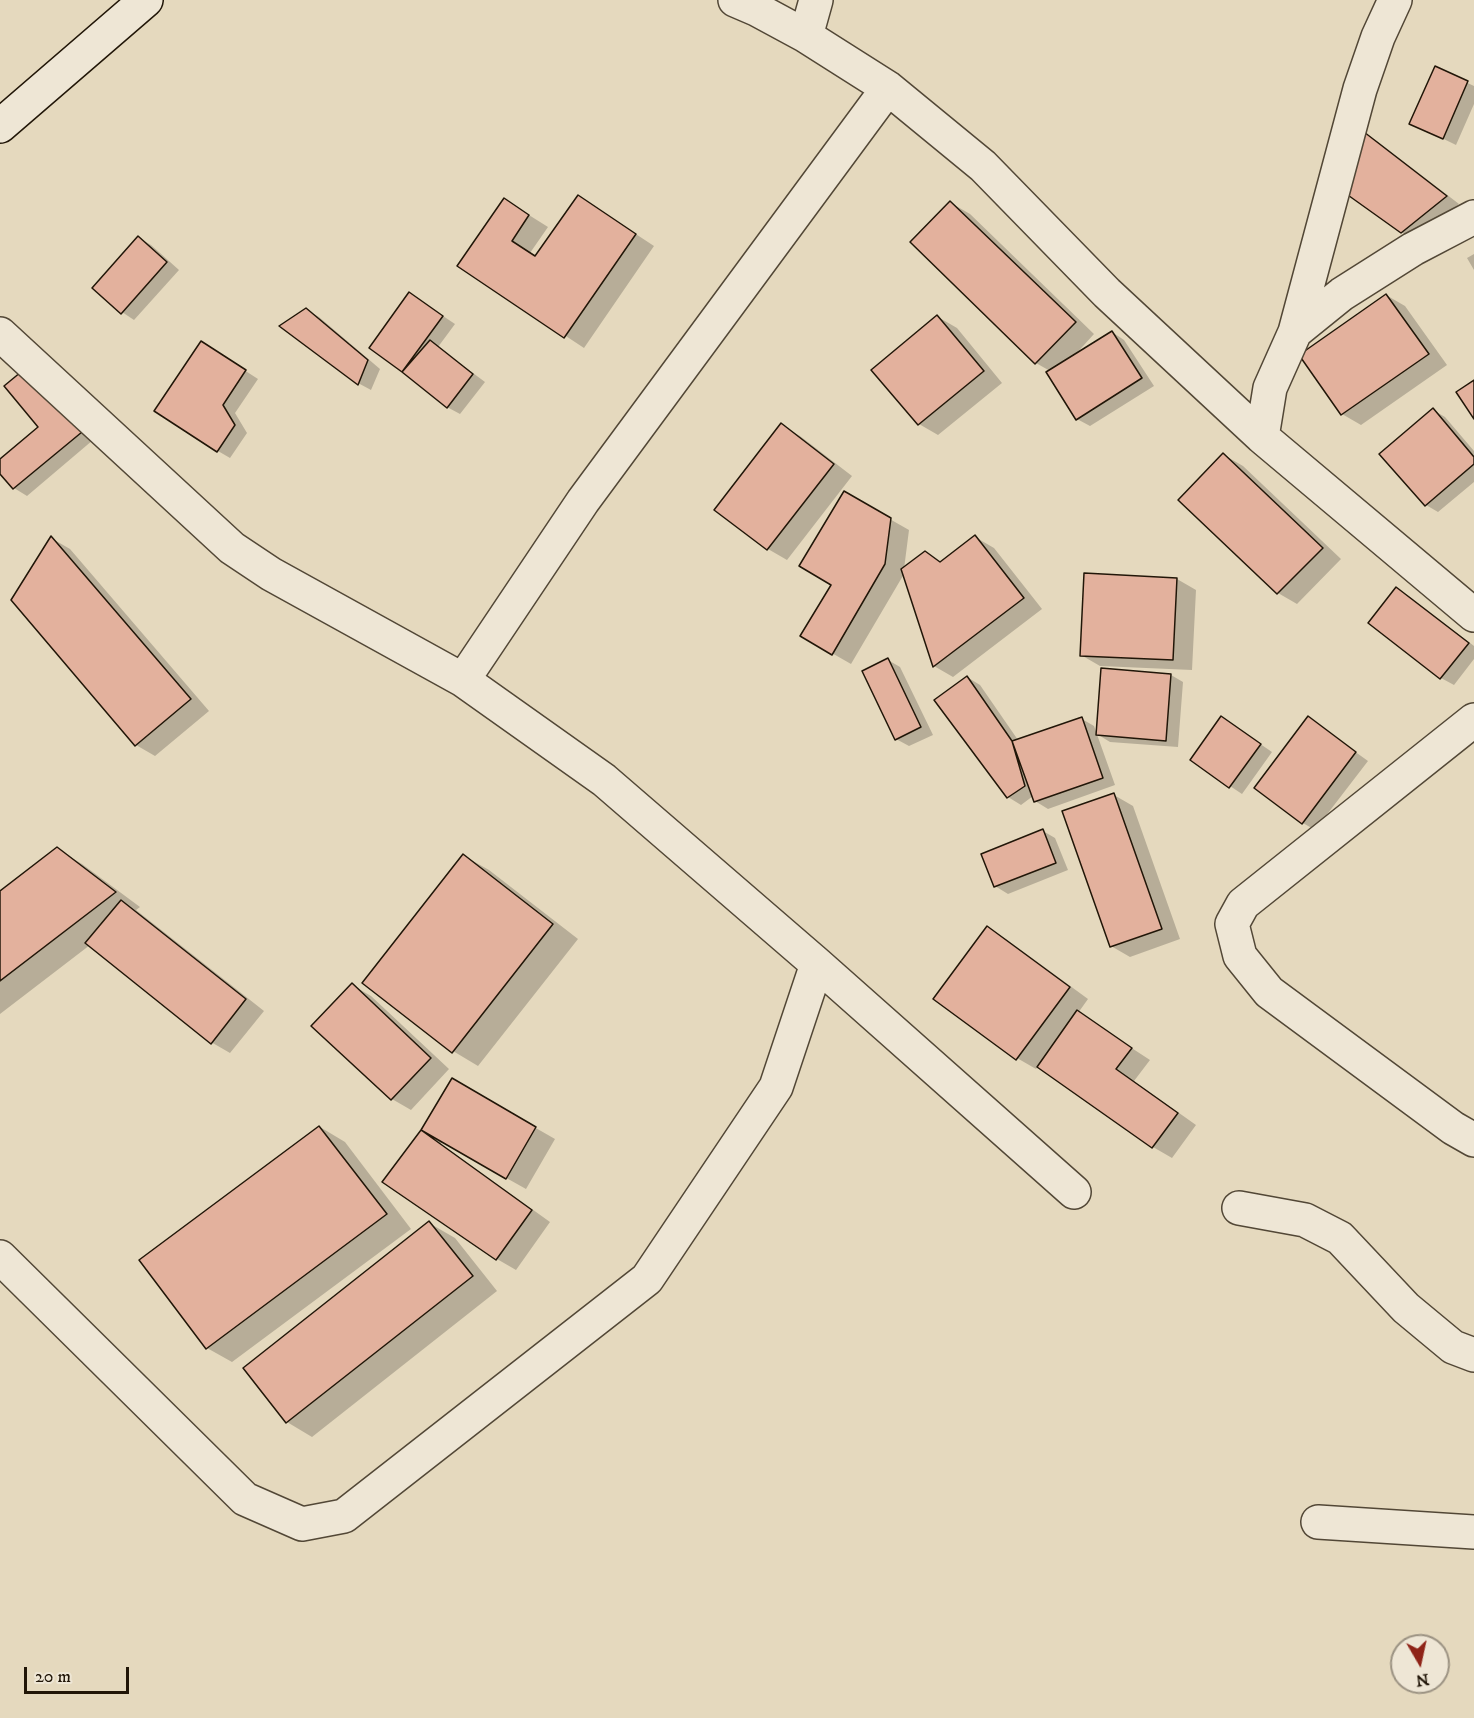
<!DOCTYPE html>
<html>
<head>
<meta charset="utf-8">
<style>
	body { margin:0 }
	#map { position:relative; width:1474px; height:1718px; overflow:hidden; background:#e5d9be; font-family:"IM FELL DW Pica",serif }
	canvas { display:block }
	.north { position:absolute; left:1390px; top:1634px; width:60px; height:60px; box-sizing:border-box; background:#eee6d5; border:2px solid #9c9383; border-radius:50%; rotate:171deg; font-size:16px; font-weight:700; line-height:24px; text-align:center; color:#211608 }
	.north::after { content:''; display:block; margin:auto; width:21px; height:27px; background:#8f2418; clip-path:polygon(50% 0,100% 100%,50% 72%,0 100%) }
	.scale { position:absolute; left:24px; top:1667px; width:105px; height:27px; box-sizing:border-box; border:3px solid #211608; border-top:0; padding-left:8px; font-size:18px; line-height:21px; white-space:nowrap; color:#211608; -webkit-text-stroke:4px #eee6d5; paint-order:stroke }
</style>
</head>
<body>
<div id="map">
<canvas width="1474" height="1718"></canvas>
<div class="north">N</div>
<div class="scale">20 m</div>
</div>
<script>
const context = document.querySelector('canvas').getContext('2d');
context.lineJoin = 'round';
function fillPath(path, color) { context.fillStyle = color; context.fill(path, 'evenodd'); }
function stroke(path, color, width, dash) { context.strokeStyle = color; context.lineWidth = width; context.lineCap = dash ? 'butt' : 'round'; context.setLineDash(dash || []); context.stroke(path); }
const shadow = new Path2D(`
	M1435,68l39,18v18l-18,41 -45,-22z
	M1365,134l12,7 82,63 -45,35 -13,-7z
	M578,196l76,50 -70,102 -124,-82 45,-66 43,27 -18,26 6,4z
	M951,203l19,11 124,120 -20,22 38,-24 12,8 30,46 -64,40 -13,-7 -27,-48 -14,-8z
	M139,238l12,7 28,25 -45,50 -12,-8z
	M1474,254v16l-7,-12z
	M410,294l45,30 -17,23 47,35 -25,32 -13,-7 -76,-59z
	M1386,295l19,11 42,59 -86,60 -19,-11z
	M306,310l13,7 61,52 -9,21 -13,-7z
	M938,317l19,11 45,55 -64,52 -19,-11 -46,-54z
	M213,350l45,29 -23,34 12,20 -17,25 -12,-7z
	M27,369l66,71 -66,56 -13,-8 -14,-16v-11l40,-34z
	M1433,410l12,7 29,34v31l-36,30 -12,-7z
	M781,425l19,11 52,40 -65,84 -19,-11 -52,-40z
	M1224,455l19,11 98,93 -44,45 -19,-11 -98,-93z
	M844,493l65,37 -5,39 21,-16 17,10 33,-26 19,11 48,61 -89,68 -19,-11 -30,-92 -53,90 -49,-28 31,-52z
	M51,538l19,11 139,162 -54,45 -19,-11z
	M1177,579l19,11 -4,80 -92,-4 -19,-11z
	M1396,589l13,7 65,50v13l-20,26 -13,-7 -71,-56z
	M888,660l12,7 33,68 -24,11 -13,-7z
	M1171,675l12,7 -5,65 -68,-5 -13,-8z
	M967,677l13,8 38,55 64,-21 12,7 21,59 -67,24 -13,-8 -2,-5 -12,9 -13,-8z
	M1222,718l50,34 -30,42 -12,-8z
	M1308,718l60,43 -53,69 -12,-7z
	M1114,795l19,11 47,133 -50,18 -19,-11z
	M1043,831l12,7 13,32 -60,24 -13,-8z
	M57,849l25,15 58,43 -4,3 128,101 -34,42 -19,-11 -121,-97 -90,69v-121z
	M464,856l25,14 89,69 -100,127 -25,-15z
	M987,928l19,11 82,60 -10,14 72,47 -16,21 62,44 -24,33 -19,-11 -115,-81 -2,3 -19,-11z
	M352,985l19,11 78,73 -38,41 -19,-11 -79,-73z
	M452,1080l103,59 -29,50 -84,-47 -1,2 109,78 -34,48 -19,-11 -113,-78 39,-50z
	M320,1127l25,15 66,87 -179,133 -25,-14z
	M429,1223l26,15 42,53 -185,146 -25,-15z`);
const building = new Path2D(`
	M1435,66l33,15 -25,58 -34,-15z
	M1364,132l83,64 -46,37 -56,-40z
	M578,195l58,39 -72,104 -107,-72 47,-68 25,17 -17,26 23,15z
	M950,201l126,121 -41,42 -125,-122z
	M138,236l29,26 -46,52 -29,-26z
	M409,292l34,24 -41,56 -33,-24z
	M1386,294l43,60 -88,61 -42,-60z
	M306,308l62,52 -10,25 -79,-59z
	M937,315l47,56 -66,54 -47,-55z
	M1112,331l30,47 -66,42 -30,-48z
	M430,340l43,34 -26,34 -45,-36z
	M201,341l45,29 -23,35 12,20 -18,27 -63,-41z
	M27,367l55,65 -69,57 -13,-15v-15l38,-32 -34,-41z
	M1474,380v39l-18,-27z
	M1433,408l41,49v7l-49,42 -46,-52z
	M781,423l53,41 -67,86 -53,-40z
	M1223,453l100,95 -46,46 -99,-94z
	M844,491l47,27 -6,46 -53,91 -32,-19 31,-51 -32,-19z
	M975,535l49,63 -91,69 -32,-98 24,-18 15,11z
	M51,536l140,163 -56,47 -124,-146z
	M1084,573l93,5 -4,82 -93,-4z
	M1396,587l73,56 -29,36 -72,-56z
	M888,658l33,69 -26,13 -33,-69z
	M1101,668l70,6 -5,67 -70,-6z
	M967,676l45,65 13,45 -18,12 -73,-98z
	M1221,716l40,28 -32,44 -39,-28z
	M1308,716l48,36 -54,72 -48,-36z
	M1082,717l21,61 -69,24 -22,-61z
	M1114,793l48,136 -52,18 -48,-136z
	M1043,829l13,34 -62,24 -13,-33z
	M57,847l59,45 -116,89v-90z
	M463,854l90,70 -101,129 -90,-70z
	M121,900l125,99 -35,45 -126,-101z
	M987,926l83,61 -54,73 -83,-61z
	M352,983l79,75 -40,42 -80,-74z
	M1077,1010l55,38 -16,21 62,44 -26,35 -115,-81z
	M452,1078l84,49 -30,52 -85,-49z
	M319,1126l68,88 -181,135 -67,-89z
	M421,1130l111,80 -36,50 -114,-78z
	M429,1221l44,55 -187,147 -43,-55z`);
const minor = new Path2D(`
	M735,0l21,9 50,27 82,52 95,78 124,127 155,144 212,178
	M806,36l10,-36
	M1295,332l65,-243 18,-52 17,-37
	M0,334l232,214 39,26 192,106 141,100 213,184 257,228
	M1262,437l8,-49 25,-56 47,-38 71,-45 61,-32
	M463,680l120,-179 305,-413
	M1474,720l-231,184 -11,20 8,32 29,36 184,136 21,12
	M1239,1208l66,12 35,18 66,70 47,39 21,8
	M0,1257l245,242 57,25 42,-8 303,-237 129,-192 41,-123
	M1318,1522l156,10`);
const secondary = new Path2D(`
	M0,126l146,-126`);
fillPath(shadow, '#0003');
fillPath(building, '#e3b19d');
stroke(building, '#211608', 1.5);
stroke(minor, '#524736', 36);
stroke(secondary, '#211608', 36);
stroke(minor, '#eee6d5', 33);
stroke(secondary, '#eee6d5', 33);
</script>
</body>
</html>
